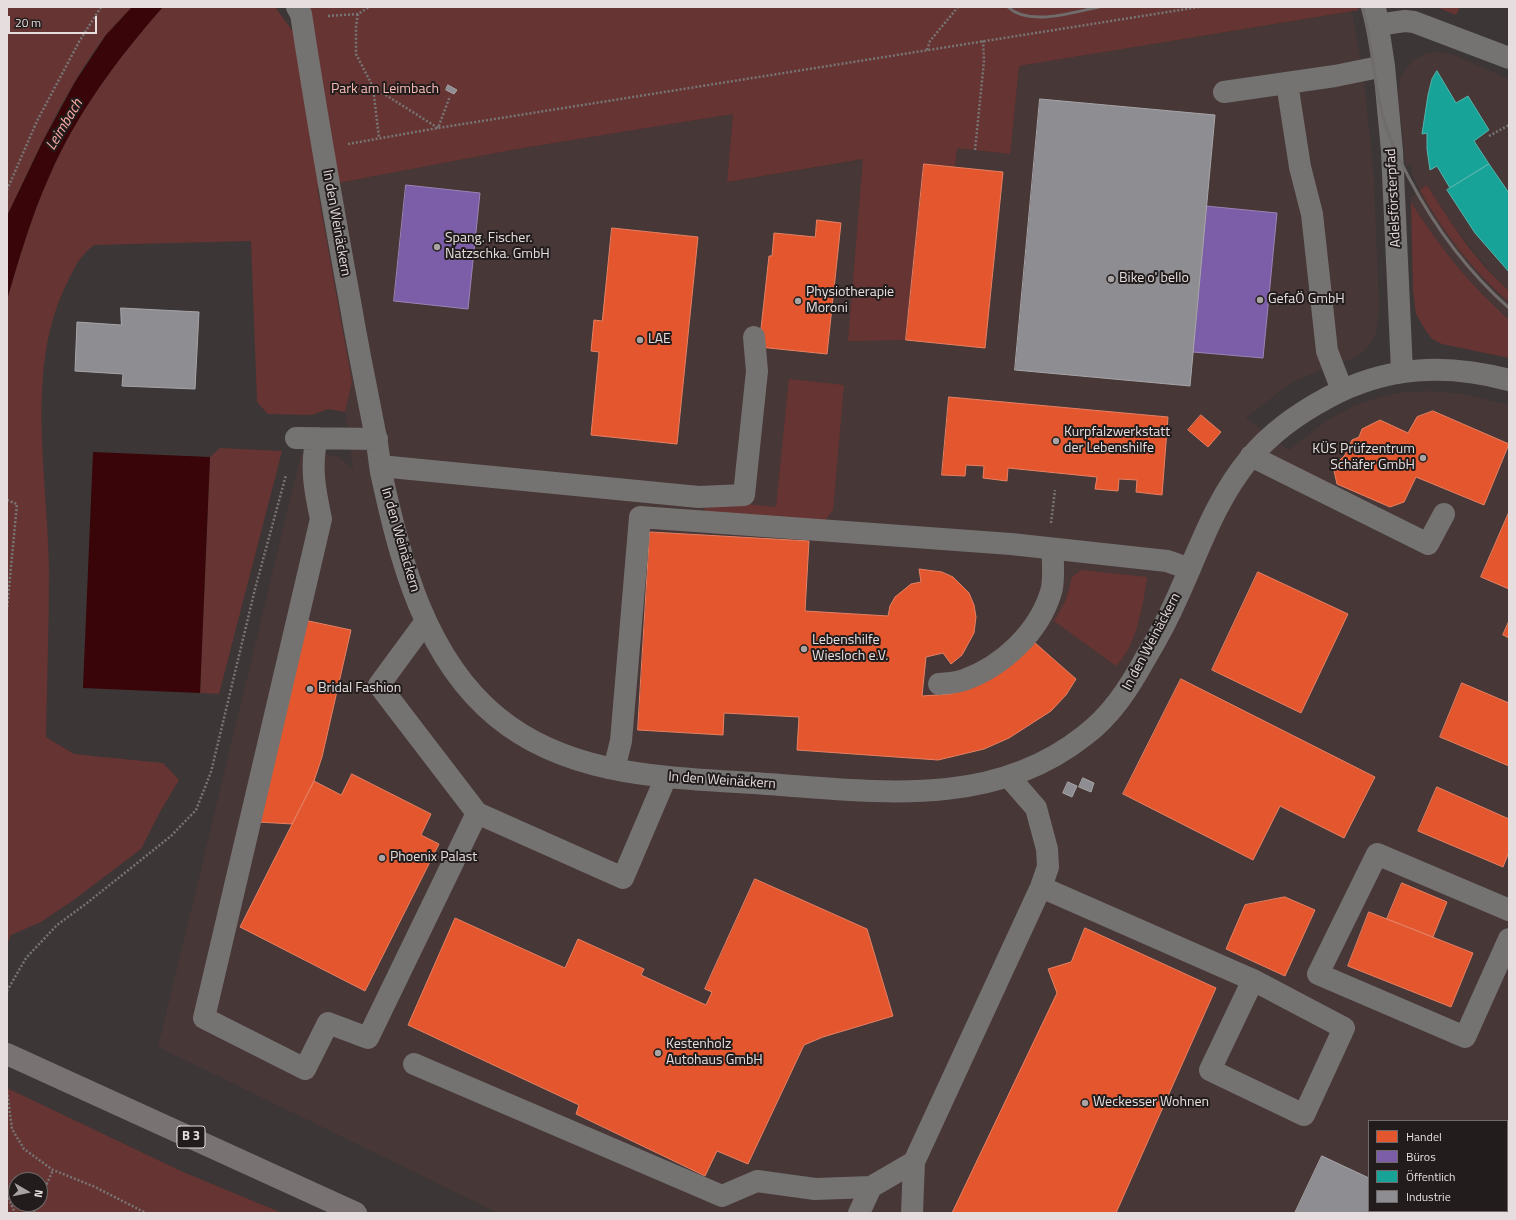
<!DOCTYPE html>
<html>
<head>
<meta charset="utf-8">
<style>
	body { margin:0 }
	#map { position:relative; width:1516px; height:1220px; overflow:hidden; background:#3c3636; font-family:"Titillium Web",sans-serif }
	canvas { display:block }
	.frame { position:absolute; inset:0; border:8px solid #e6dede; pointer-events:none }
	.legend { position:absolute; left:1368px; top:1120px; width:140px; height:92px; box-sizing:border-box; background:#221d1c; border:1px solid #706a6a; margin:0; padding:5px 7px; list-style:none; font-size:12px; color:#e6dede }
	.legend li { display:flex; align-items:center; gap:8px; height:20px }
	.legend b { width:20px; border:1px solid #706a6a }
	.north { position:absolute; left:8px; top:1172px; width:40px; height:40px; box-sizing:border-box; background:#221d1c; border:1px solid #706a6a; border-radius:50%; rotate:99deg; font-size:11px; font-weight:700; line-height:16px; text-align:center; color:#e6dede }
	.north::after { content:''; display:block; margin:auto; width:14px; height:18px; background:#aaa3a3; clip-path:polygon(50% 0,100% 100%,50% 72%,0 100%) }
	.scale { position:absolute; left:8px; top:16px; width:89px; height:18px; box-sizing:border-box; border:2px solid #e6dede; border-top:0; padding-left:5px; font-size:12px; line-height:14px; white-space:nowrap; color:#e6dede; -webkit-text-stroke:3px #221d1c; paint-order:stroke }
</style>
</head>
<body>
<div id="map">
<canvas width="1516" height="1220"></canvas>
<div class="frame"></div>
<ul class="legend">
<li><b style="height:11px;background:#e4572e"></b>Handel</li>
<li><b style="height:11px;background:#7b5ea7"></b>Büros</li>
<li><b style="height:11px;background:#17a398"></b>Öffentlich</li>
<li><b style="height:11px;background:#8d8d92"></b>Industrie</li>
</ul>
<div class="north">N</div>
<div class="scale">20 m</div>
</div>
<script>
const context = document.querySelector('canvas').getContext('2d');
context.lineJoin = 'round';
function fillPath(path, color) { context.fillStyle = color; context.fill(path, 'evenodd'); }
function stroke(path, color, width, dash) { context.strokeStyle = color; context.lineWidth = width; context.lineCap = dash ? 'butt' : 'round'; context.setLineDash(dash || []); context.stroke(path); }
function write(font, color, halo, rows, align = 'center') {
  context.font = font + ' "Titillium Web",sans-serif'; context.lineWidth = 4; context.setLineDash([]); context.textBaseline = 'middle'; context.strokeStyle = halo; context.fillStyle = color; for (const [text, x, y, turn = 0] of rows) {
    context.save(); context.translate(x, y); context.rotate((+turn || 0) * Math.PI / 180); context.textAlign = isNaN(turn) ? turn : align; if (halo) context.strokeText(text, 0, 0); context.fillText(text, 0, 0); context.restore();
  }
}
const built = new Path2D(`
	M1352,11l12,68 10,98 5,131 -3,25 -5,9 -9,11 -9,6 -21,6 -41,18 -45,35 43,32 37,-29 25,-14 28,-10 25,-5 27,-1 33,3 45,11v808h-1011l-340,-166 143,-593h24l14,3 14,13 -8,-58 7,-30 -35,-195 200,-38 216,-35 -6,68 284,-47 8,-69zM1369,1121h138v90h-138z
	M1438,52l14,2 57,25v212l-10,-9 -44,-54 -28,-43 -7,5 17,28 30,40 26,30 16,14v18l-25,-22 -28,-31 -31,-42 -14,-23v-5l9,-7 -8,-16 -1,-9 -5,1 -8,-70 1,-11 2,-9 12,-16 14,-7z`);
const green = new Path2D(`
	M7,7h125c-9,10 -19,19 -27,29 -41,55 -69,119 -98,180z
	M163,7h112l17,23 18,-23h1048l1,3 -340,56 -9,88 -53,-6 -2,19 -31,-3 -18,176 -58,1 15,-182 -136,23 6,-68 -216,35 -200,38 35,195 -7,30 -17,-3 -16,6 -44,-1 -11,-12 -6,-161 -157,4c-15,12 -18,20 -26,36 -44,85 -20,194 -19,287 0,56 -2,113 -3,169l28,17 89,9 16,17 -18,30 -20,39 -66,50 -34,23 -30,13 -4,9v-644c12,-41 24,-83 42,-123 27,-63 69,-119 114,-170z
	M1436,7h24l-4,8z
	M1427,185c23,37 49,77 82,106v11c-36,-31 -66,-70 -89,-112z
	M1411,202c27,44 59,83 98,118v38l-67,-14 -10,-5 -6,-8 -10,-17 -3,-24z
	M789,379l55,6 -11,125 -11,14 -118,-10 2,-14 70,7z
	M220,448l62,3 -63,243 -19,-1 10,-236z
	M1081,570l66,7c-4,28 -10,68 -31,89l-62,-45 12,-21 6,-23z
	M7,1088l176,84 99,41h-275zM16,1180h24v24h-24z`);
const water = new Path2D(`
	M132,7h31c-45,51 -87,107 -114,170 -18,40 -30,82 -42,123v-84l36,-75 32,-59 31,-47z
	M93,452l117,5 -10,236 -117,-5z`);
const shops = new Path2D(`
	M924,164l79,8 -18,176 -79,-8z
	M817,220l24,3 -14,131 -68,-7 10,-91h3l2,-23 41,4z
	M612,228l86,9 -21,207 -86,-9 8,-83 -8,-1 3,-31 8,1z
	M949,397l219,20 -6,78 -26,-3 1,-12 -18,-1 -1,12 -23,-2 2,-12 -89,-9 -1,13 -24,-3 1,-12 -18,-1 -1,11 -23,-1z
	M1433,411l76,33 -25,61 -68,-28 -12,25 -14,5 -53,-23 -3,-13 5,-10 6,-6 7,-15 7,-3 3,-8 18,-9 28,13 9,-16z
	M1201,415l20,17 -13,15 -20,-17z
	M1509,512v77l-28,-12z
	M650,532l159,9 -4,70 83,5 2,-10 5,-9 16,-13 10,-2 -2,-13 23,3 11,5 16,16 5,12 2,12 -2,16 -12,22 -11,9 -8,-11 -17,4 -4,39 28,-2 21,-6 63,-46 42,37 -10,16 -15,16 -42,27 -25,11 -46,11 -141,-10 2,-33 -75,-4 -1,22 -85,-5z
	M1258,572l90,42 -47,99 -89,-43z
	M304,620l47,10 -29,127 -8,24 -22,43 -34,-2z
	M1509,621v17l-6,-3z
	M1181,679l194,98 -31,61 -64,-32 -27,54 -130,-66z
	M1462,683l47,20v63l-69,-29z
	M352,774l79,40 -10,21 18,9 -74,147 -125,-64 74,-146 27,14z
	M1437,787l72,32v33l-6,15 -85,-36z
	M755,879l112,50 26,87 -70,21 -19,8 -56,119 -31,-13 -12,25 -129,-62 3,-9 -171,-80 47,-107 110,50 13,-29 66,30 -3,6 65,30 6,-13 -7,-3z
	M1402,883l45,19 -14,35 -46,-18z
	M1285,897l30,13 -30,66 -59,-27 19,-44z
	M1369,912l104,41 -22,54 -103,-41z
	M1085,928l131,60 -100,225h-164l105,-220 -9,-24 23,-7z`);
const offices = new Path2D(`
	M406,185l74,8 -12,116 -74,-8z
	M1206,206l71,7 -14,145 -70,-6z`);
const public = new Path2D(`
	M1437,71l19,32 12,-7 21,34 -15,11 15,23 -39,24 -13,-22 -7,4 -3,-21v-16l-5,1 6,-39 4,-16z
	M1489,164l20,29v79l-34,-39 -28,-43z`);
const industry = new Path2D(`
	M448,85l9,5 -3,4 -8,-4z
	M1040,99l175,16 -25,271 -175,-16z
	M121,308l78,4 -4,77 -73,-3 1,-12 -48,-3 2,-49 44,3z
	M1083,778l11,5 -3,9 -12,-5z
	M1068,782l9,4 -5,11 -9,-4z
	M1509,1153v60h-26l1,-2h23v-54z
	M1322,1156l47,22v33h36l-1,2h-109z`);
const path = new Path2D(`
	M358,14l-2,12v28l17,33 65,41 12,-32
	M328,16l30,-2 11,-7
	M927,50l3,-9 28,-34
	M373,87l6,51
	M1489,136l20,-11
	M348,144l90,-16 761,-121
	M975,150l9,-89 -1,-21
	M7,190l30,-69 43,-81 21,-33
	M7,500l10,4 -10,105
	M1051,523l4,-33
	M7,991l19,-33 31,-33 30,-22 84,-67 25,-26 15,-38 44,-183 31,-114
	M7,1091l5,38 12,20 29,21 42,17 51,26
	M7,1194l8,19
	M40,1199l13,-29
	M34,1213l4,-9`);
const minor = new Path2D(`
	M297,7l4,7c15,98 32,195 50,293 7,42 16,84 24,126 3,13 4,26 6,39 19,88 44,186 116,245 79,65 187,60 283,68 106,8 216,21 304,-49 27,-20 45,-48 61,-77 12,-20 23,-40 32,-61 22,-48 38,-98 73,-140 20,-24 49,-45 77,-60 59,-32 118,-35 182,-18
	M1375,7l9,59 8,85 10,220
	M1377,25l28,-4 9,1 95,36
	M1287,83l13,84 12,47 15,137 15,39
	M1224,92l111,-16 49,-10
	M296,438l81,1
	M317,438c-7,28 -2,53 4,81l-117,499 101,51 23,-46 40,15 109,-225 146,65 43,-101
	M1251,456l177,88 16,-30
	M380,466l319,31 45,-2 13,-124 -3,-34
	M426,621l-47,64 98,128
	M939,684c8,-1 17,-1 25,-4 39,-14 75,-48 87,-88 4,-13 1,-30 2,-43
	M614,769l7,-28 19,-224 371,27 156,17 23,8
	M1041,887l212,93 91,48 -40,87 -94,-45 43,-90
	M1509,910l-132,-56 -59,120 147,63 44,-98
	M414,1064l308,132 35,-15 58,8 56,-2 43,-25 127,-275 7,-20 -1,-18 -11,-41 -27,-31
	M859,1213l12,-26
	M912,1213l2,-51`);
const major = new Path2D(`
	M7,1054l349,159`);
const rail = new Path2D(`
	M1008,7c21,20 65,5 91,0
	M1362,7c11,36 11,74 21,110 6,21 15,40 25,59 26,50 59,95 101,132`);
const markers = [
	[437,247,4,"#aaa3a3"],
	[1111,279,4,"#aaa3a3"],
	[1260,300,4,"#aaa3a3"],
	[798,301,4,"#aaa3a3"],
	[640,340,4,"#aaa3a3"],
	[1056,441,4,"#aaa3a3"],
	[1423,458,4,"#aaa3a3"],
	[804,649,4,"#aaa3a3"],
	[310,689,4,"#aaa3a3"],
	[382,858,4,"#aaa3a3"],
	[658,1053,4,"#aaa3a3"],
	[1085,1103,4,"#aaa3a3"]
];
const shields = [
	[191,1137,28]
];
const shieldNames = [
	["B 3",191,1137]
];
const parkNames = [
	["Park am Leimbach",385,90]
];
const streetNames = [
	["Adelsförsterpfad",1394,198,-93],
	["In den Weinäckern",336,223,80],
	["In den Weinäckern",400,540,74],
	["In den Weinäckern",1152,642,-62],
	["In den Weinäckern",722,781,4]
];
const poiNames = [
	["Spang. Fischer.",445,239],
	["Natzschka. GmbH",445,255],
	["Bike o' bello",1119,279],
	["Physiotherapie",806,293],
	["Moroni",806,309],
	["GefaÖ GmbH",1268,300],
	["LAE",648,340],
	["Kurpfalzwerkstatt",1064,433],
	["der Lebenshilfe",1064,449],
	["KÜS Prüfzentrum",1415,450,"right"],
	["Schäfer GmbH",1415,466,"right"],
	["Lebenshilfe",812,641],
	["Wiesloch e.V.",812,657],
	["Bridal Fashion",318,689],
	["Phoenix Palast",390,858],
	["Kestenholz",666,1045],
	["Autohaus GmbH",666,1061],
	["Weckesser Wohnen",1093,1103]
];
const waterNames = [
	["Leimbach",65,125,-59]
];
fillPath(built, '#473736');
fillPath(green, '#663432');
fillPath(water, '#390508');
fillPath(shops, '#e4572e');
stroke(shops, '#e58063', 1);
fillPath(offices, '#7b5ea7');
stroke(offices, '#9b84b8', 1);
fillPath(public, '#17a398');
stroke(public, '#55b5ad', 1);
fillPath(industry, '#8d8d92');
stroke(industry, '#a8a5a9', 1);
stroke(path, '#787575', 2.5, [2, 2]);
stroke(minor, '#757272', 22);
stroke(major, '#787272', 22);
stroke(rail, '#706c6c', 3);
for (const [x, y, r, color] of markers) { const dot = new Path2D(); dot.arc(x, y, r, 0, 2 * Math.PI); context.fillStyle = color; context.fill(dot); stroke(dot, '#221d1c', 1.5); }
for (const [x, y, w] of shields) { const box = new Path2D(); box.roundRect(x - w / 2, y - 11, w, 22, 3); context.fillStyle = '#221d1c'; context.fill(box); stroke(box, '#e6dede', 1); }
write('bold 13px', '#e6dede', null, shieldNames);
write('14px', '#f7bbb6', '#221d1c', parkNames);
write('14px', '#e6dede', '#221d1c', streetNames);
write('14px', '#e6dede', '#221d1c', poiNames, 'left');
write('italic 15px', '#faaba5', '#221d1c', waterNames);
</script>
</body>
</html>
